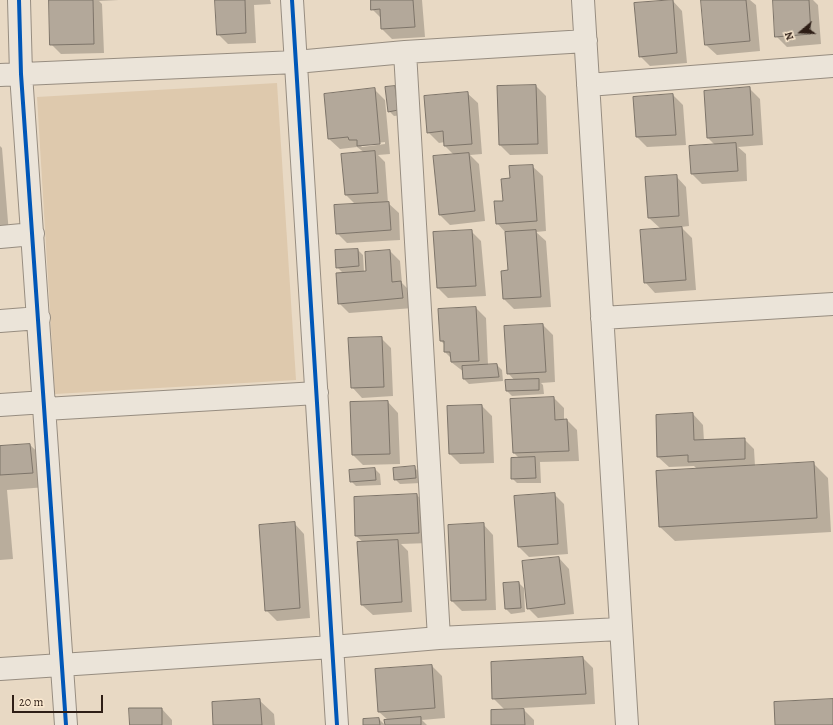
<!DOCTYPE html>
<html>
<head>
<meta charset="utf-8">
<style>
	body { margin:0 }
	#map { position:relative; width:833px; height:725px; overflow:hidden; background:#e8d9c4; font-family:Alegreya,serif }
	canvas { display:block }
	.north { position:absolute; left:781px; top:12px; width:40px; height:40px; -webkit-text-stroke:3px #fae8cf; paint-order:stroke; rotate:251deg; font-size:11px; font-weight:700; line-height:16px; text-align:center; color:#2e1e16 }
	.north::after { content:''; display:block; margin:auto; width:14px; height:18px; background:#2e1e16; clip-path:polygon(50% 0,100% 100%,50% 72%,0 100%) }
	.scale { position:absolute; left:12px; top:695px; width:91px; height:18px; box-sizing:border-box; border:2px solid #2e1e16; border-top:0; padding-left:5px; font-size:12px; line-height:14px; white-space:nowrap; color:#2e1e16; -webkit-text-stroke:3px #fae8cf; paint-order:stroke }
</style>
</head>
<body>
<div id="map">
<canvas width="833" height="725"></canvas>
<div class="north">N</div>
<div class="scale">20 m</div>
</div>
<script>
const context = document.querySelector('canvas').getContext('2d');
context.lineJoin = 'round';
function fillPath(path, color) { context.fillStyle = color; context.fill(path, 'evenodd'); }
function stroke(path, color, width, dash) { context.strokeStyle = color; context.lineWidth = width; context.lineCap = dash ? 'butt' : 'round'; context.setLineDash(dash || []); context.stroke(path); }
const green = new Path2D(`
	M277,83l19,297 -241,14 -18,-297z`);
const shadow = new Path2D(`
	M50,0h69l-20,1 3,3 2,49 -43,1 -10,-10z
	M216,0h54l1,4 -17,1 2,38 -28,1 -10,-10z
	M372,0h50l3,37 -33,2 -10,-10v-10l-10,-10z
	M672,0l10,11 5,52 -37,3 -10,-10z
	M702,0h48l6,5 4,46 -43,4 -11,-10z
	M774,0h39l5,5 3,39 -34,3 -11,-11z
	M536,86l10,10 2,58 -38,1 -10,-10 -2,-58z
	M395,87l5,5 3,23 -9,1 -5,-5z
	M749,88l11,11 3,46 -25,2 8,7 1,27 -45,3 -10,-10 23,-29 -7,-7z
	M374,89l11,11 5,54 -12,1 7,7 3,41 11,10 1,27 -53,3 -10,-10 19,-28 -10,-10 19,-42 -8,-6 -17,2 -11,-10zM385,142v2l-23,3 -2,-2z
	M467,93l11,10 4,51 -12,1 9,9 6,57 -35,4 -10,-10 14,-60 -9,-9v-4l-6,1 -11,-11z
	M673,95l10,10 3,40 -39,2 -10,-10 -3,-39z
	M0,146l2,2 7,86 -9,1z
	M532,166l11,10 3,55 -10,1 10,9 5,66 -37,2 -10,-10 5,-28 -3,-38 -9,-10 7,-21z
	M676,176l10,11 3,39 -8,1 11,11 4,52 -41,3 -10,-11 16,-53 -12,-11z
	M471,231l10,10 5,55 -38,2 -10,-10 -4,-55z
	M358,250l5,5 1,17 3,-1 23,-20 10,10 2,22 9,9 2,16 -64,5 -10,-10 4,-30 -6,-6z
	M476,308l10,10 2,47h9l5,5 1,11 -34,3 -5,-5v-7l-13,-10v-4l-6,-6v-7l-4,-4z
	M543,325l10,10 2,47 -14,1 2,2 1,9 -32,2 -5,-5 8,-10 -7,-8z
	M381,338l10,10 2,48 -31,2 -10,-11z
	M554,398l10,10v12h3l10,10 2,31 -39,1 1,21h-24l-5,-5 7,-20 -5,-5z
	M388,402l10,11 2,51 -37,1 -10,-10z
	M482,406l10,10 2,47 -34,1 -10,-10z
	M693,414l10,11 1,16 40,-2 10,10 1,17 58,-3 15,15 3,54 -156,9 -15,-14 38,-57 -4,-4 -25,1 -11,-10z
	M30,445l15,14 2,28 -40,3 6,69 -13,1v-113z
	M414,467l5,5 2,11 -21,1 -5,-5z
	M375,469l5,5 1,11 -25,1 -5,-5 -1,-11z
	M554,494l10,10 4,50 -39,3 -10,-10z
	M417,495l10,11 2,37 -28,1 7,7 4,61 -39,3 -11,-10 2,-62 -8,-7z
	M294,523l10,11 6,84 -33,3 -11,-11z
	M483,524l10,11 3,75 -34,1 -10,-10z
	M559,558l10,11 5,45 -36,4 -10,-10z
	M519,583l5,5 1,24 -14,2 -6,-6z
	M583,658l10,10 2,36 -91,5 -11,-11z
	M432,666l10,10 3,42 -23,2 5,5h-41l2,-5 -9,-8z
	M259,700l15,14 1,11h-61z
	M162,709l10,11v5h-41z
	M524,710l10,10v5h-42z
	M379,719l6,6h-21z`);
const building = new Path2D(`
	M49,0h44l1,44 -44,1z
	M215,0h30l1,33 -29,2z
	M371,0h42l2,27 -34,2 -1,-20 -9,1z
	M673,0l4,53 -38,4 -5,-54z
	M701,0h45l4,41 -45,4z
	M773,0h36l2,34 -36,3z
	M536,85l2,59 -39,1 -2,-59z
	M395,86l3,24 -10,2 -3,-25z
	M750,87l3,48 -46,3 -3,-47z
	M375,88l5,56 -23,2v-6h-8l-1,-3 -20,2 -4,-45z
	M468,92l4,52 -28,2 -1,-15 -16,2 -3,-37z
	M673,94l3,41 -40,2 -3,-40z
	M736,143l2,28 -47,3 -2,-28z
	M375,151l3,42 -33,2 -4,-41z
	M469,153l6,58 -36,4 -6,-59z
	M533,165l4,56 -41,3 -2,-23h9l-2,-22 9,-1 -1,-12z
	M677,175l2,41 -31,2 -3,-41z
	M389,202l2,28 -55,4 -2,-29z
	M682,227l4,53 -42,3 -4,-53z
	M472,230l4,56 -39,2 -4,-56z
	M536,230l5,67 -38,2 -2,-28 7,-1 -3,-38z
	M358,249l1,17 -23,2 -1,-18z
	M390,250l2,32 9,-1 2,17 -65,6 -2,-31 30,-2 -1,-19z
	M476,307l3,54 -28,1 -1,-10h-6v-11h-4l-2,-32z
	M543,324l3,48 -39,2 -3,-48z
	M382,337l2,50 -33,1 -3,-50z
	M497,364l2,13 -36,2 -1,-13z
	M539,379v11l-33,1 -1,-11z
	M554,397l1,23 12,-1 2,32 -56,2 -3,-54z
	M388,401l2,53 -38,1 -2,-53z
	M482,405l2,48 -35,1 -2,-48z
	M693,413l1,27 51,-2v21l-57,3v-7l-31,2 -1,-42z
	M30,444l3,29 -33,2v-29z
	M535,457l1,21 -25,1v-21z
	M814,462l3,56 -158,9 -3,-56z
	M415,466l1,12 -22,2 -1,-12z
	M375,468l1,12 -26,2 -1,-12z
	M555,493l3,51 -40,3 -4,-51z
	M417,494l2,39 -64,3 -1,-39z
	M295,522l5,86 -35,3 -6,-86z
	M484,523l2,77 -35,1 -3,-76z
	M398,540l4,62 -41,3 -4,-63z
	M559,557l6,47 -38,5 -5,-48z
	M519,582l2,26 -16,1 -2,-26z
	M583,657l3,37 -94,5 -1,-37z
	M432,665l3,43 -57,4 -3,-43z
	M260,699l2,26h-49l-1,-23z
	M833,699v26h-58l-1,-23z
	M129,708h33v17h-32z
	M524,709l1,16h-34v-15z
	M421,717v8h-36l-1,-5z
	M379,718l1,7h-17v-6z`);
const minor = new Path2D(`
	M19,0l2,74 45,651
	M292,0l45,725
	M583,0l44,725
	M405,52l34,586
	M0,75l296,-13 109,-10 181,-11
	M588,85l245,-19
	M0,237l33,-3
	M602,318l231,-14
	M0,321l39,-3
	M0,405l45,-3
	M45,409l272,-16
	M0,669l332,-22 107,-9 181,-9`);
const cycleway = new Path2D(`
	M19,0l2,74 45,651
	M292,0l45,725`);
fillPath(green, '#dec9ad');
fillPath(shadow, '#0003');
fillPath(building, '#b3a89a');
stroke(building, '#7d7469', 1);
stroke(minor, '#978d80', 24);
stroke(minor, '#ebe4d9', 22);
stroke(cycleway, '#0057b8', 4);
</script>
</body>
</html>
